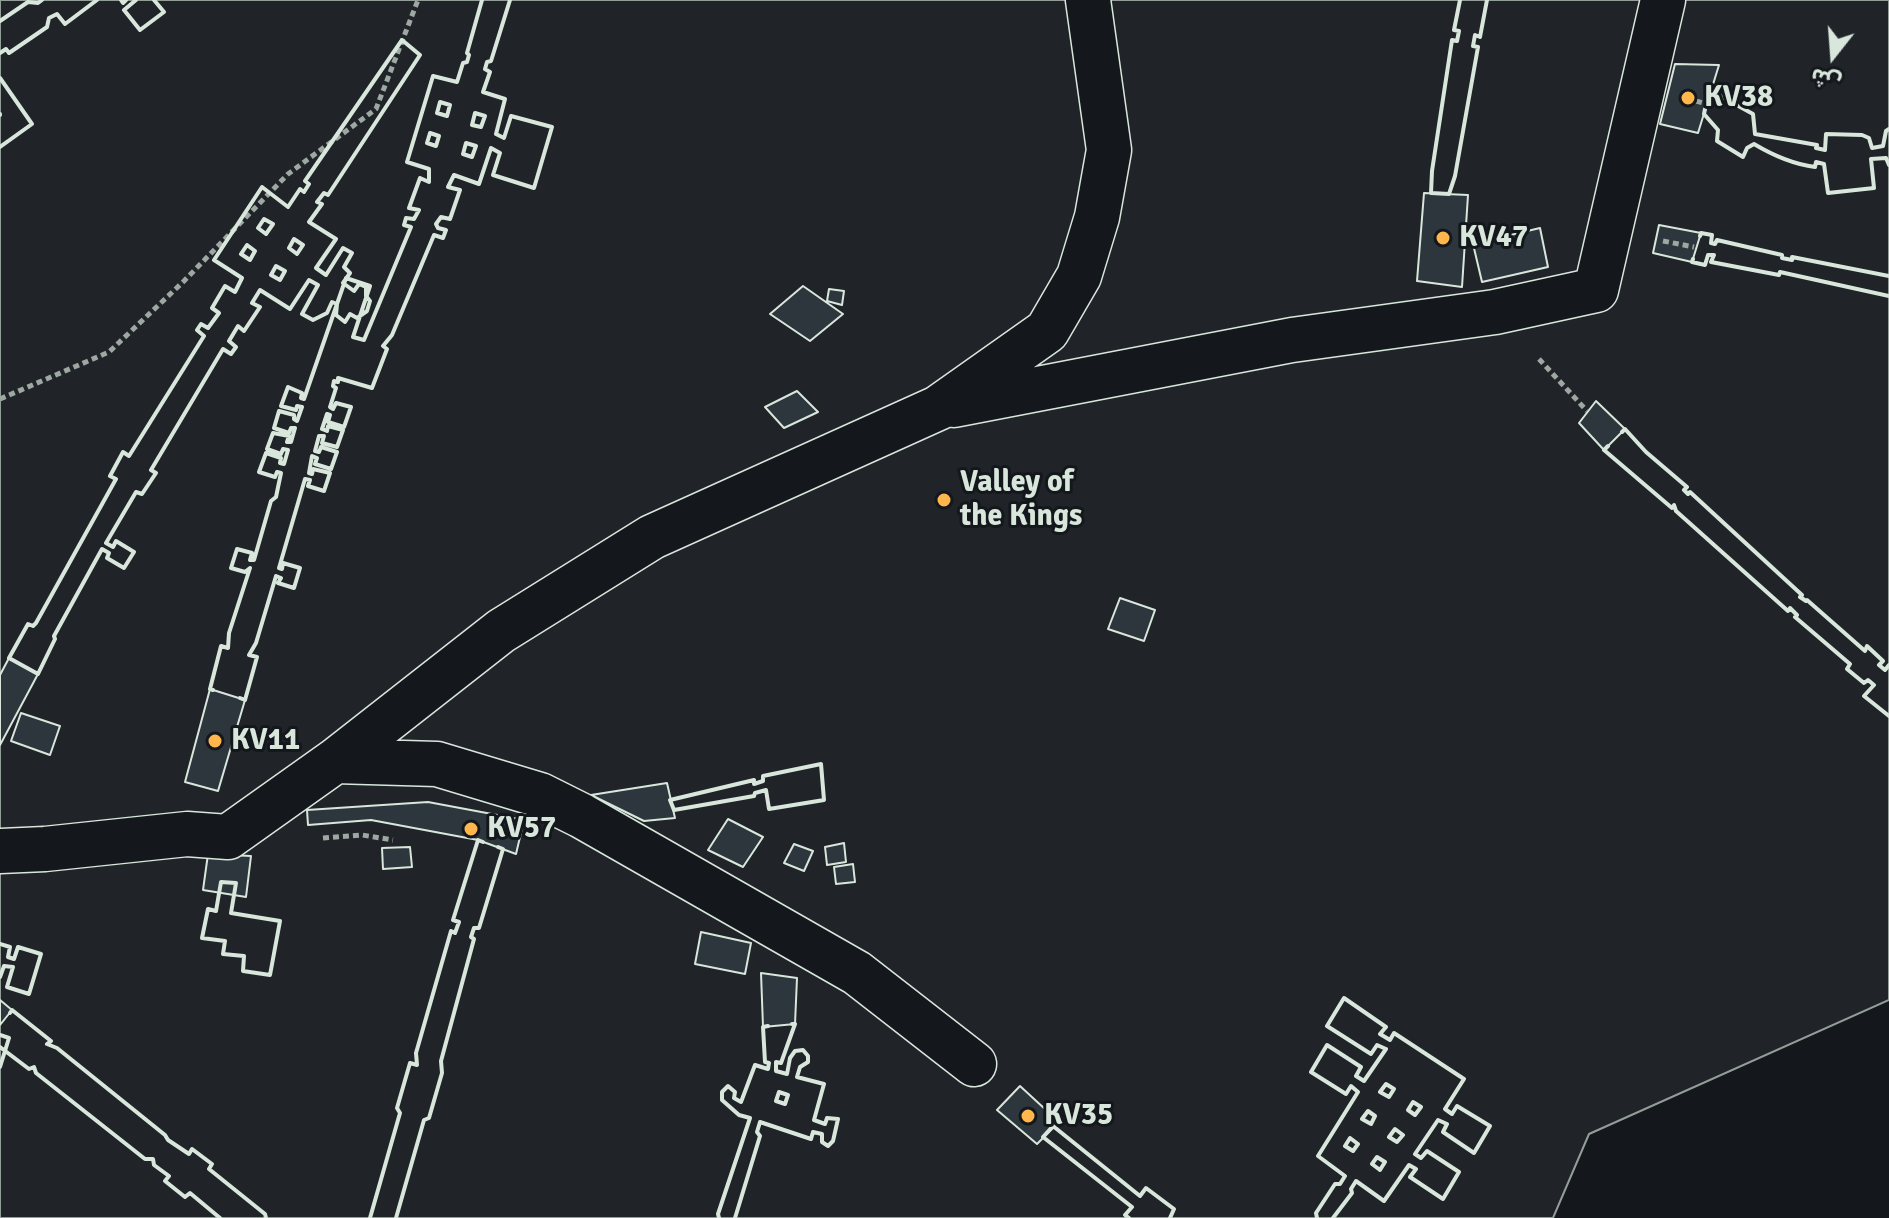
<!DOCTYPE html>
<html>
<head>
<meta charset="utf-8">
<style>
	body { margin:0 }
	#map { position:relative; width:1889px; height:1218px; overflow:hidden; background:#14181c; font-family:Signika,"Noto Sans Arabic",sans-serif }
	canvas { display:block }
	.north { position:absolute; left:1793px; top:16px; width:80px; height:80px; -webkit-text-stroke:6px #14181c; paint-order:stroke; rotate:197deg; font-size:22px; font-weight:700; line-height:32px; text-align:center; color:#d8e6dc }
	.north::after { content:''; display:block; margin:auto; width:28px; height:36px; background:#d8e6dc; clip-path:polygon(50% 0,100% 100%,50% 72%,0 100%) }
</style>
</head>
<body>
<div id="map">
<canvas width="1889" height="1218"></canvas>
<div class="north">ش</div>
</div>
<script>
const context = document.querySelector('canvas').getContext('2d');
context.lineJoin = 'round';
function fillPath(path, color) { context.fillStyle = color; context.fill(path, 'evenodd'); }
function stroke(path, color, width, dash) { context.strokeStyle = color; context.lineWidth = width; context.lineCap = dash ? 'butt' : 'round'; context.setLineDash(dash || []); context.stroke(path); }
function write(font, color, halo, rows, align = 'center') {
  context.font = font + ' Signika,sans-serif'; context.lineWidth = 6; context.setLineDash([]); context.textBaseline = 'middle'; context.strokeStyle = halo; context.fillStyle = color; for (const [text, x, y, turn = 0] of rows) {
    context.save(); context.translate(x, y); context.rotate((+turn || 0) * Math.PI / 180); context.textAlign = isNaN(turn) ? turn : align; if (halo) context.strokeText(text, 0, 0); context.fillText(text, 0, 0); context.restore();
  }
}
const green = new Path2D(`
	M0,0h1889v1000l-300,134 -36,84h-1553z`);
const building = new Path2D(`
	M1675,64l44,1 -21,68 -38,-9z
	M1424,193l44,2 -6,92 -45,-6z
	M1659,225l42,8 -9,29 -39,-9z
	M1540,228l8,39 -66,15 -9,-38z
	M803,286l40,28 -33,27 -40,-27z
	M829,289l15,2 -2,14 -15,-4z
	M797,391l21,21 -34,16 -19,-21z
	M1596,401l29,28 -21,21 -25,-27z
	M1120,598l35,12 -11,31 -36,-12z
	M9,658l29,16 -38,71v-70z
	M210,689l35,11 -27,91 -33,-9z
	M21,713l39,13 -10,29 -39,-14z
	M667,783l8,35 -31,3 -53,-26z
	M428,802l96,18 -8,34 -38,-14 -107,-20 -63,5 -1,-15z
	M728,819l35,18 -20,30 -35,-17z
	M844,843l2,19 -19,3 -2,-18z
	M794,844l19,7 -9,20 -20,-8z
	M410,847l2,20 -29,2 -1,-21z
	M208,854l43,2 -5,41 -43,-7z
	M853,864l2,18 -19,2 -2,-17z
	M701,932l50,11 -6,31 -50,-10z
	M761,973l36,5 -2,46 -32,3z
	M0,1000l12,10 -12,15z
	M1020,1086l39,36 -22,22 -40,-34z`);
const path = new Path2D(`
	M1696,101l11,3
	M1663,241l31,6
	M1539,359l48,52
	M0,399l109,-47 75,-71 104,-107 88,-65 42,-109
	M323,838l39,-3 31,5`);
const street = new Path2D(`
	M954,405l338,-65 203,-28 101,-22 67,-290
	M335,761l102,3 103,31 42,21 275,157 117,91
	M0,851l45,-2 142,-15 41,3 107,-76 166,-130 151,-94 286,-129 109,-77 32,-55 18,-59 12,-67 -21,-150`);
const wall = new Path2D(`
	M121,0l2,3 3,-3
	M136,0l-12,10 16,20 24,-18 -10,-12
	M1460,0l-6,30 5,1 -2,10 -5,-1 -20,131 -1,22 18,1 6,-18 23,-129 -5,-1 2,-11 5,2 7,-37
	M0,21l28,-19 10,1 4,-3
	M402,40l18,15 -92,140 -4,-2 -7,9 5,2 -13,18 27,17 -20,29 10,7 17,-27 9,5 -8,14 6,6 -7,10 11,8 5,-7 7,3v9l4,5 -3,10 -10,7 -7,-4 -5,8 -9,-7 1,-11 -5,-2 -5,11 -14,7 -11,-6 16,-29 -9,-5 -19,29 -30,-19 -8,13 8,4 -16,24 -6,-5 -9,15 7,6 -5,7 -8,-5 -72,121 5,3 -14,21 -6,-2 -30,51 7,4 3,-6 18,11 -10,16 -17,-10 2,-5 -7,-4 -48,87 1,3 -17,35 -29,-16 19,-34 5,2 3,-3 80,-144 -6,-3 13,-24 6,4 75,-120 -7,-6 4,-6 7,4 11,-15 -7,-5 13,-22 10,6 7,-14 -28,-18 48,-73 26,20 12,-18 4,3 5,-8 -4,-3z
	M0,53l6,-4 3,4 38,-26 2,-9 8,-4 8,10 32,-24
	M0,78l32,46 -32,23
	M1710,94l1,-3 42,23 2,20 62,11 -1,3 9,2 1,-16 36,1 7,3 3,10 11,-2 3,-15 3,-2
	M440,102l10,3 -3,11 -10,-3z
	M1705,109l-1,5 14,16 -1,11 26,16 4,-9 7,-4c20,12 38,20 61,23l1,-5 8,2 4,29 46,-5 -3,-29 15,-1 3,7
	M475,113l10,3 -4,11 -9,-2z
	M0,114v1
	M430,133l9,3 -3,10 -9,-3z
	M466,143l10,3 -4,11 -9,-3z
	M264,219l9,5 -7,10 -8,-6z
	M1700,236l1,-3 11,2 -1,8 4,1 2,-4 65,15v3l10,2v-3l97,19
	M294,239l9,6 -6,9 -8,-6z
	M247,245l8,6 -5,9 -9,-6z
	M1693,259l-1,3 13,3 3,-10h6l-3,7 68,13 1,-3 109,24
	M276,266l9,5 -5,9 -9,-5z
	M1622,432l3,-3 21,23 41,35 -3,3 4,4 2,-2 112,103 -2,2 6,4 1,-1 58,51 2,-5 16,15 -4,4 6,5 4,-5
	M1608,446l-4,4 68,58 2,-3 2,6 112,100 2,-3 7,7 -2,2 55,47 -3,5 17,14 4,-3 6,5 -10,11 25,20
	M213,690l-3,-1 11,-43 7,2 1,-15 21,-65 -5,4 -14,-4 6,-19 15,4 -2,7h4l17,-59 5,-4 5,-24 -4,-1 -2,5 -16,-5 7,-19 15,5 -1,5 4,1 4,-14 -5,-1 -2,5 -14,-5 6,-16 16,3 -2,6h4l4,-14h-4l-2,5 -15,-5 5,-17 15,4v4l3,2 5,-14 -5,-1 -1,4 -15,-4 7,-19 14,6 -1,5 3,1 42,-121 24,8 -17,51 11,3 47,-113 -7,-2 2,-7 8,1 5,-9 -10,-2 11,-30 9,4v-13l-22,-7 26,-86 24,6 6,-19 4,-1 2,-7 -2,-2 15,-53
	M240,698l5,2 12,-43 -8,-2 7,-12 20,-67 5,2 -3,5 16,5 6,-20 -17,-5 -1,6 -3,-1 26,-89 5,1 -2,6 16,5 6,-18 -17,-4 -1,5 -3,-1 3,-17 5,2 -2,6 16,5 6,-17 -16,-5 -2,5 -4,-1 4,-15h5l-2,7 15,4 6,-17 -15,-4 -1,5 -5,-2 5,-15 3,1 -2,7 16,5 7,-20 -15,-4 -3,6 -3,-2 6,-19 -3,-2 1,-5 4,1v-4l34,10 15,-39 -4,-3 9,-11 42,-100 9,3 3,-8 -8,-2 -2,-4 5,-7 9,2 10,-29 -12,-3 6,-12 25,9 12,-36 9,5 -7,22 41,13 18,-61 -41,-11 -7,22 -8,-4 9,-35 -22,-7 7,-20 -5,-3 2,-7 4,-1 19,-61
	M821,764l3,36 -55,9 -3,-19 -11,3 -1,3 -80,14 -4,-10 84,-20v4l9,-3v-5z
	M221,882l15,1 -5,30 49,8 -10,54 -27,-4 1,-15 -21,-2 2,-13 -23,-3 6,-29 8,2z
	M0,944l10,3 -2,10 6,2 4,-12 23,7 -12,40 -22,-7 6,-20 -9,-1 -4,11
	M10,1013l2,-3 39,31 -4,3 10,4 108,87 3,5 21,14 3,-5 20,15 -3,5 56,45 1,4
	M0,1035l9,3 -9,29
	M0,1047l29,22 5,-2 2,6 109,86h8l1,6 15,11 -4,5 20,16 5,-4 30,25
	M1386,1084l8,5 -5,8 -9,-5z
	M779,1092l9,3 -3,9 -9,-3z
	M1413,1102l8,5 -6,8 -7,-5z
	M1368,1111l7,5 -4,8 -9,-5z
	M1395,1129l8,6 -6,7 -8,-5z
	M1350,1138l8,6 -5,7 -8,-5z
	M1377,1157l8,5 -5,8 -8,-6z
	M370,1218l30,-105 -3,-5 13,-45 7,2 -1,-12 35,-122 4,2 4,-11 -6,-2 25,-80 5,2
	M396,1218l28,-98 5,-2 13,-45 -1,-12 33,-122 -3,-2 3,-9h5l24,-79 -5,-2
	M719,1218l-1,-4 32,-96 -11,-3 -17,-15v-8l6,-6 7,6 -1,6 7,4 14,-37 13,4 1,-6 -4,-1 -2,-35 5,-1
	M735,1218l25,-82 -3,-4 3,-10 51,17 2,-7 9,2v8l6,4 5,-5 5,-22 -11,-1 -2,6 -11,-4 10,-36 -27,-7 3,-10 8,-5v-6l-5,-6 -8,1 -5,7 -3,16 -11,-3v-9l5,1 14,-39h-3
	M1129,1218l-4,-3 7,-8 -89,-70 10,-11 87,70 6,-8 28,21 -4,9
	M1317,1218l-1,-5 19,-29h5l5,-8 -27,-20 40,-64 -7,-6 -5,8 -35,-22 16,-27 34,22 -5,9 8,5 22,-32 -9,-4 -6,9 -44,-28 17,-28 42,29 -6,7 10,6 4,-7 70,46 -19,30 7,5 5,-8 33,20 -16,27 -31,-21 4,-8 -9,-4 -23,34 6,4 6,-7 32,21 -16,27 -33,-22 6,-8 -7,-4 -25,36 -28,-20 -5,8 1,4 -19,25`);
const markers = [
	[1688,98,8,"#ffb74d"],
	[1443,238,8,"#ffb74d"],
	[944,500,8,"#ffb74d"],
	[215,741,8,"#ffb74d"],
	[471,829,8,"#ffb74d"],
	[1028,1116,8,"#ffb74d"]
];
const poiNames = [
	["KV38",1704,98],
	["KV47",1459,238],
	["Valley of",960,483],
	["the Kings",960,517],
	["KV11",231,741],
	["KV57",487,829],
	["KV35",1044,1116]
];
fillPath(green, '#202428');
stroke(green, '#939e99', 2);
fillPath(building, '#2c363c');
stroke(building, '#d8e6dc', 2);
stroke(street, '#d8e6dc', 47);
stroke(path, '#9da8a2', 5, [6, 4]);
stroke(street, '#14181c', 44);
stroke(wall, '#d8e6dc', 4);
for (const [x, y, r, color] of markers) { const dot = new Path2D(); dot.arc(x, y, r, 0, 2 * Math.PI); context.fillStyle = color; context.fill(dot); stroke(dot, '#14181c', 3); }
write('bold 30px', '#d8e6dc', '#14181c', poiNames, 'left');
</script>
</body>
</html>
